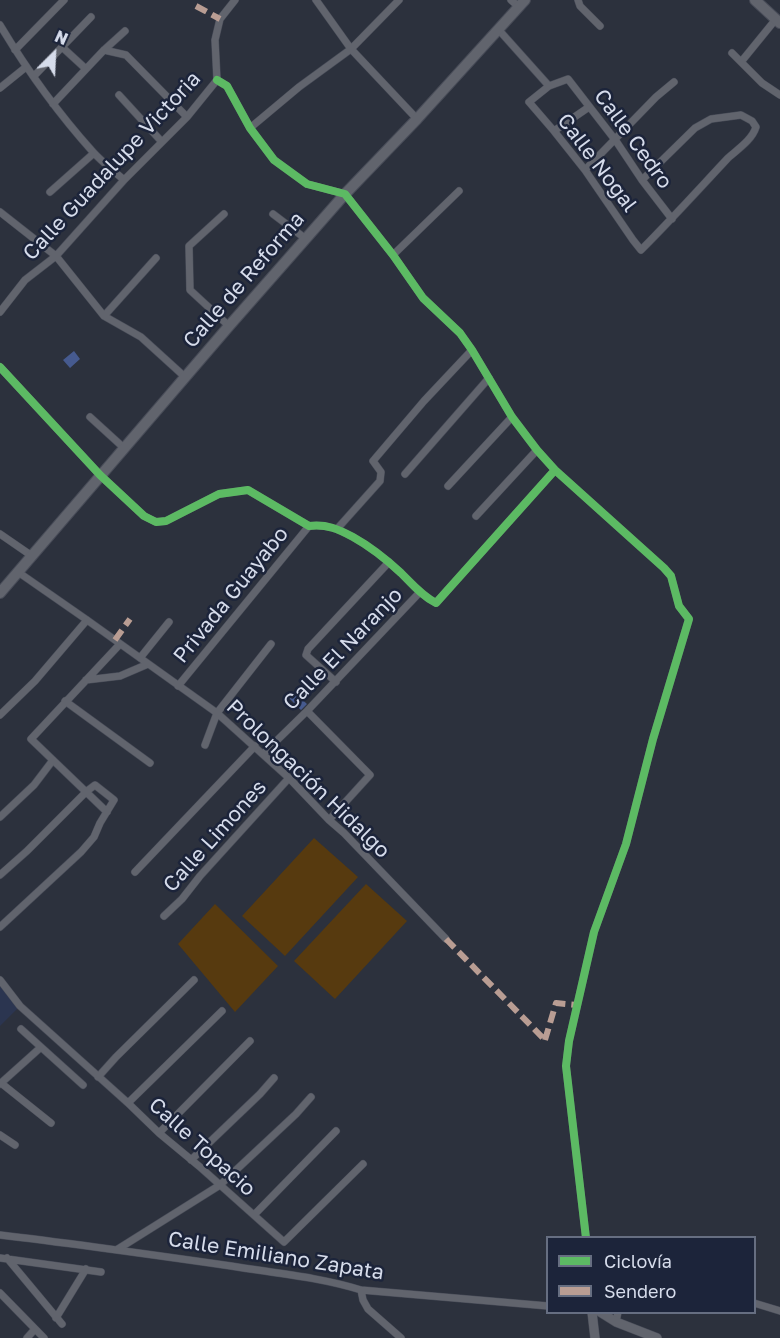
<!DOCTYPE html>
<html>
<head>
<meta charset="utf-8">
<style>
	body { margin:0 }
	#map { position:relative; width:780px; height:1338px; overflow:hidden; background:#2c313d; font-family:"Golos Text",sans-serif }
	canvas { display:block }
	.legend { position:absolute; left:546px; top:1236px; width:210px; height:78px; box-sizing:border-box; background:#1c243a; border:2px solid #666e81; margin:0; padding:8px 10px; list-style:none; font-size:18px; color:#d6dceb }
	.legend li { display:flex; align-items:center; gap:12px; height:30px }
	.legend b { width:30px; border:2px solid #666e81 }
	.north { position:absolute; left:24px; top:24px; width:60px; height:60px; -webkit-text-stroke:4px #1c243a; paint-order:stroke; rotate:24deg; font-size:16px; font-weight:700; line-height:24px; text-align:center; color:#d6dceb }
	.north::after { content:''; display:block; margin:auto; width:21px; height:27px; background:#d6dceb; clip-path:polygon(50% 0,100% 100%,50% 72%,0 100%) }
</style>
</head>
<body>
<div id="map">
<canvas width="780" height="1338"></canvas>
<ul class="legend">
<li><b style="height:8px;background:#5cba63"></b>Ciclovía</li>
<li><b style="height:8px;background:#b99d93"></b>Sendero</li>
</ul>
<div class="north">N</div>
</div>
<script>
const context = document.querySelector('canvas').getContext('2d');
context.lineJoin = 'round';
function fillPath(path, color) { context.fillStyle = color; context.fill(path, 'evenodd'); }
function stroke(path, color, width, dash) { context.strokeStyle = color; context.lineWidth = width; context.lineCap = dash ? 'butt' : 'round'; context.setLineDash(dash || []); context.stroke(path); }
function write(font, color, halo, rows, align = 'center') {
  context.font = font + ' "Golos Text",sans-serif'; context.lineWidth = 5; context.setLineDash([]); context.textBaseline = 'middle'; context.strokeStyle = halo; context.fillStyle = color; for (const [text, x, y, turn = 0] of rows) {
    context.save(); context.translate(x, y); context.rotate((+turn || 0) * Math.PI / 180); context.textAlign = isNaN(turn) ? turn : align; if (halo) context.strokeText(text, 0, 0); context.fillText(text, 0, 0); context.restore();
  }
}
const built = new Path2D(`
	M0,984l20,22 -20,20z`);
const green = new Path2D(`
	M314,838l44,39 -73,79 -43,-40z
	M366,884l41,37 -72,78 -41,-38z
	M215,904l63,62 -43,46 -57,-68z`);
const water = new Path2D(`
	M74,351l6,8 -10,9 -7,-8z
	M294,692l13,12 -6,6 -12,-12z`);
const minor = new Path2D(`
	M316,0l35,49 66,70
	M511,0l8,7
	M578,0l2,6 20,20
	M0,25c27,45 58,88 93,127 9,10 21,19 31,28
	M498,29l51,57
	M62,47l24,22
	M15,50l49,-50
	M104,50l22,5 61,62
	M732,53l30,30 18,12
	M741,62l35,-43
	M34,76l57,-59
	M217,80l10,6 23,42 24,32 33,24 38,10 48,61 30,43 37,35 12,17 40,67 25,33 18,20 109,98 7,8 8,30 10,13 -36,120 -27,105 -32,88 -25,109 -3,25 20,172
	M0,88l26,-21
	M119,95l43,47
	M53,104l51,-54 21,-19
	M250,128l49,-41 52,-38 48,-49
	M554,131l35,-24
	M585,170l71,-73 18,-15
	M642,180l53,-52 16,-9 30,-4 11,6 4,6c-4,13 -18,22 -28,31 -29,31 -57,62 -87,92l-8,-10 -48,-70 -31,-39 -25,-29 20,-16 19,-7 48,62 26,39 30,39
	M50,192l44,-39
	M0,212l56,44 48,60 37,21 44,40
	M224,214l-35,32 1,44 39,36
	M273,214l33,25
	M393,255l66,-64
	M0,312l25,-32 31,-24 68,-76 63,-63 30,-37 -2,-40 5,-21 15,-19
	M104,316l52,-58
	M0,367l100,108 44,41 12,6 10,-1 53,-27 29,-4 61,36c18,-2 29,3 44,11 18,10 33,22 48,36 11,11 21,23 35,30l119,-133
	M90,417l34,31
	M405,474l84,-96
	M448,486l64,-69
	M476,516l61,-66
	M337,529l43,-48 1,-9 -8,-11 51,-60 48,-51
	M0,534l32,22
	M18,572l69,48 130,93 72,65 40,42 15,13 102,106
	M140,658l29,-36
	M86,680l34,-4 28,-12
	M336,682l-30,-27 2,-6 81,-87
	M178,686l131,-160
	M65,701l85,62
	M307,711l63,64 -41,45
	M0,715l35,-34 52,-61
	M205,745l12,-32 54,-69
	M263,754l44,-43 113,-119
	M107,812l-76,-73 89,-95
	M0,817l34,-32 19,-25
	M135,872l120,-126
	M0,875l27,-24 60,-60 8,-6 19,15 -14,23 -6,14 -13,15 -81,75
	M164,916l18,-17 18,-23 89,-98
	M0,980l20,26 108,97 31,30 41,34 84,75 79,-78
	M21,1029l62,56
	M98,1077l18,-20 78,-77
	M1,1083l50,40
	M0,1084l40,-36
	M128,1103l94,-92
	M159,1133l91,-92
	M0,1135l15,10
	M191,1160l69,-66 14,-16
	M254,1215l82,-84
	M0,1235c77,9 154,20 231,31 43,7 88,11 130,24l187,16
	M118,1249l102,-64 76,-71 15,-17
	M0,1258l101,14
	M7,1258l55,66
	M361,1290l2,10 5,9 33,29
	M0,1293l44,45
	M754,1303l26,8
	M56,1318l30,-49
	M616,1322l2,-10
	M27,1338l8,-9`);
const tertiary = new Path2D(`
	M592,1312l3,26
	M600,1312l16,10 41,16`);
const secondary = new Path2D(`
	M755,0l25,23
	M0,593l229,-267 116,-132 72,-75 108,-119`);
const quiet = new Path2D(`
	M196,6l24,13
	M115,640l15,-21
	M446,939l99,101
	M545,1040l11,-37 21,2`);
const cycleway = new Path2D(`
	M217,80l10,6 23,42 24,32 33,24 38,10 48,61 30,43 37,35 12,17 40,67 25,33 18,20 109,98 7,8 8,30 10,13 -36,120 -27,105 -32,88 -25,109 -3,25 20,172
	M0,367l100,108 44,41 12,6 10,-1 53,-27 29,-4 61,36c18,-2 29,3 44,11 18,10 33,22 48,36 11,11 21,23 35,30l119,-133`);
const streetNames = [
	["Calle Cedro",633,139,54],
	["Calle Nogal",597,163,53],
	["Calle Guadalupe Victoria",112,166,-47],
	["Calle de Reforma",244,280,-49],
	["Privada Guayabo",231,595,-51],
	["Calle El Naranjo",343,649,-46],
	["Prolongación Hidalgo",308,779,44],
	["Calle Limones",215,836,-48],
	["Calle Topacio",202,1147,42],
	["Calle Emiliano Zapata",276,1256,9]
];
fillPath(built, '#2b3550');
fillPath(green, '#573a0f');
fillPath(water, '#465a8f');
stroke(minor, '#484c58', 8);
stroke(tertiary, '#484c58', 10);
stroke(secondary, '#484c58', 12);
stroke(minor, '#61646d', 7);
stroke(tertiary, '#61646d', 9);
stroke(secondary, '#61646d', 10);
stroke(quiet, '#b99d93', 6, [12, 6]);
stroke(cycleway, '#5cba63', 8);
write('21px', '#d6dceb', '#1c243a', streetNames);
</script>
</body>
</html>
